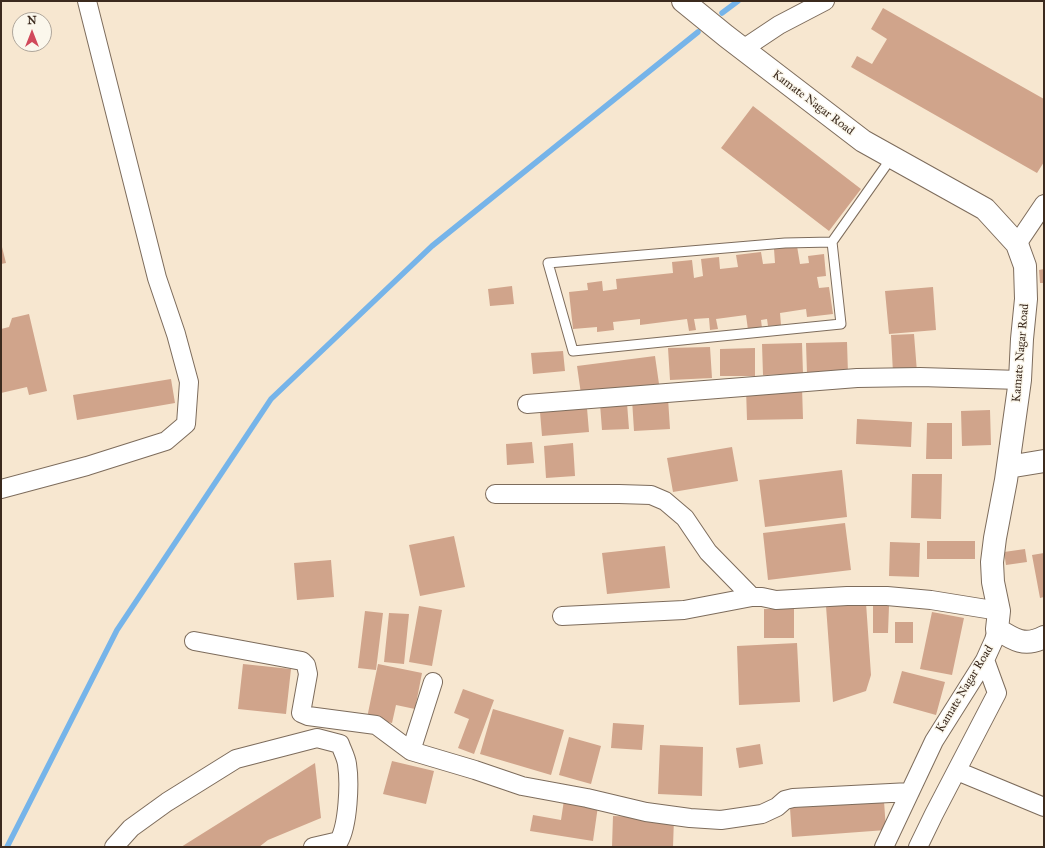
<!DOCTYPE html>
<html>
<head>
<meta charset="utf-8">
<style>
	body { margin:0 }
	#map { position:relative; width:1045px; height:848px; overflow:hidden; background:#f7e7d0; font-family:"IM FELL Great Primer",serif }
	canvas { display:block }
	.frame { position:absolute; inset:0; border:2px solid #3b2a1e; pointer-events:none }
	.north { position:absolute; left:12px; top:12px; width:40px; height:40px; box-sizing:border-box; background:#fbf7ec; border:1px solid #aea59a; border-radius:50%; rotate:0deg; font-size:11px; font-weight:700; line-height:16px; text-align:center; color:#3b2a1e }
	.north::after { content:''; display:block; margin:auto; width:14px; height:18px; background:#d1495b; clip-path:polygon(50% 0,100% 100%,50% 72%,0 100%) }
</style>
</head>
<body>
<div id="map">
<canvas width="1045" height="848"></canvas>
<div class="frame"></div>
<div class="north">N</div>
</div>
<script>
const context = document.querySelector('canvas').getContext('2d');
context.lineJoin = 'round';
function stroke(path, color, width, dash) { context.strokeStyle = color; context.lineWidth = width; context.lineCap = dash ? 'butt' : 'round'; context.setLineDash(dash || []); context.stroke(path); }
function fillPath(path, color) { context.fillStyle = color; context.fill(path, 'evenodd'); }
function write(font, color, halo, rows, align = 'center') {
  context.font = font + ' "IM FELL Great Primer",serif'; context.lineWidth = 3; context.setLineDash([]); context.textBaseline = 'middle'; context.strokeStyle = halo; context.fillStyle = color; for (const [text, x, y, turn = 0] of rows) {
    context.save(); context.translate(x, y); context.rotate((+turn || 0) * Math.PI / 180); context.textAlign = isNaN(turn) ? turn : align; if (halo) context.strokeText(text, 0, 0); context.fillText(text, 0, 0); context.restore();
  }
}
const stream = new Path2D(`
	M722,13l16,-12
	M7,847l110,-217 154,-231 161,-153 266,-214`);
const building = new Path2D(`
	M883,8l161,91v63l-7,11 -186,-106 6,-11 15,8 15,-25 -16,-10z
	M753,106l108,83 -32,42 -108,-83z
	M1,243l5,20 -5,1z
	M797,246l3,18 9,-1 -1,-7 16,-2 2,22 -9,1 2,11 10,-1 4,27 -26,3 -1,-8 -26,4 1,12 -13,1 -1,-7 -6,1 1,8 -14,2 -2,-15 -30,4 2,10 -8,1 -1,-12 -15,1 2,11 -7,1 -2,-12 -47,6v-6l-27,3 1,8 -17,2v-5l-24,2 -4,-37 19,-2 -1,-7 15,-2 1,10 14,-2 -1,-10 57,-6 -1,-11 20,-2 2,18 9,-2 -2,-17 18,-2 1,12 18,-2 -2,-12 25,-3 2,12 12,-1 -1,-14z
	M1044,269v14h-4l-1,-13z
	M512,286l2,18 -24,2 -2,-17z
	M933,287l3,43 -47,4 -4,-43z
	M29,314l18,77 -18,4 -2,-8 -26,6v-64l8,-2 3,-9z
	M914,334l3,38 -24,1 -2,-38z
	M847,342l1,32h-41l-1,-31z
	M802,343l1,31 -40,1 -1,-31z
	M710,347l2,31 -42,2 -2,-32z
	M755,348v28h-35v-27z
	M563,351l2,20 -32,3 -2,-21z
	M655,356l4,28 -78,10 -4,-28z
	M171,379l4,24 -98,17 -4,-25z
	M802,387l1,32 -56,1 -1,-32z
	M668,398l2,31 -36,2 -2,-32z
	M627,403l2,26 -27,1 -2,-26z
	M587,408l2,24 -47,4 -2,-24z
	M990,410l1,35 -29,1 -1,-35z
	M857,419l55,3 -1,25 -55,-3z
	M927,423h25v36h-26z
	M532,442l2,21 -27,2 -1,-21z
	M573,443l2,33 -29,2 -2,-32z
	M732,447l6,34 -65,11 -6,-34z
	M842,470l5,47 -82,10 -6,-47z
	M912,474h30l-1,45 -30,-1z
	M845,523l6,47 -83,10 -5,-47z
	M454,536l11,51 -45,9 -11,-51z
	M927,541h48v18h-48z
	M890,542l30,1 -1,34 -30,-1z
	M665,546l5,42 -63,6 -5,-41z
	M1025,549l2,13 -21,3 -2,-13z
	M1044,553v44l-4,1 -8,-43z
	M331,560l3,37 -37,3 -3,-37z
	M866,603l5,72 -5,16 -33,11 -7,-96z
	M419,606l23,4 -10,56 -23,-4z
	M873,606h16l-1,27h-15z
	M764,609h30v29h-30z
	M365,611l18,2 -7,57 -18,-2z
	M932,612l32,6 -12,57 -32,-6z
	M389,613l20,1 -5,50 -20,-2z
	M895,622h18v21h-18z
	M797,643l3,59 -61,3 -2,-59z
	M243,664l48,5 -5,45 -48,-5z
	M378,664l44,9 -7,36 -19,-4 -4,18 -25,-5z
	M902,671l43,11 -9,33 -43,-12z
	M463,689l31,11 -20,54 -16,-6 11,-29 -15,-6z
	M493,709l71,21 -13,45 -71,-21z
	M613,723l31,2 -2,25 -31,-2z
	M569,737l32,9 -10,38 -32,-9z
	M760,744l3,20 -24,4 -3,-20z
	M660,745l43,2 -1,49 -44,-2z
	M392,761l42,10 -8,33 -43,-10z
	M315,763l6,55 -53,22 -9,7h-78z
	M564,800l34,6 -5,35 -63,-10 3,-16 28,5z
	M884,801l2,29 -94,7 -2,-29z
	M613,816l61,2 -1,29h-61z`);
const service = new Path2D(`
	M832,242l-47,1 -237,20 25,88 268,-27 -9,-82 60,-85`);
const minor = new Path2D(`
	M743,49l36,-24 46,-24
	M1017,244l27,-40
	M527,404l330,-26 63,-1 100,3
	M1,489l86,-23 79,-25 20,-17 3,-42 -13,-48 -19,-56 -70,-277
	M495,494h124l32,1 14,6 20,17 23,34 44,45h10l14,3 71,-4h40l44,4 68,11
	M562,616l122,-6 68,-13
	M194,641l108,20 4,4 2,9 -7,39 7,3 68,9 35,26 64,19 47,16 65,12 59,14 44,6 31,2 41,-6 15,-7 8,-7 8,-2 117,-6
	M411,751l22,-69
	M957,771l87,36
	M114,847l17,-19 36,-26 69,-43 81,-21 23,6c2,6 6,13 7,20 3,19 1,61 -8,77l-26,6
	M884,847l50,-106 51,-81 9,-20 3,-11
	M918,847l16,-33 63,-121 -12,-33`);
const tertiary = new Path2D(`
	M683,1l43,35 137,105 122,68 32,35 8,22 1,33 -4,40 -2,41 -14,100 -11,58 -3,24 1,20 6,29 -2,18c17,11 28,18 47,8
	M1008,467l36,-6`);
const streetNames = [
	["Kamate Nagar Road",813,103,37],
	["Kamate Nagar Road",1021,353,-85],
	["Kamate Nagar Road",965,689,-59]
];
stroke(stream, '#76b4e9', 5.5);
fillPath(building, '#d0a48b');
stroke(service, '#7d6c5c', 11);
stroke(minor, '#7d6c5c', 20);
stroke(tertiary, '#7d6c5c', 24);
stroke(service, '#fff', 9);
stroke(minor, '#fff', 18);
stroke(tertiary, '#fff', 22);
write('12px', '#3b2a1e', '#fbf7ec', streetNames);
</script>
</body>
</html>
